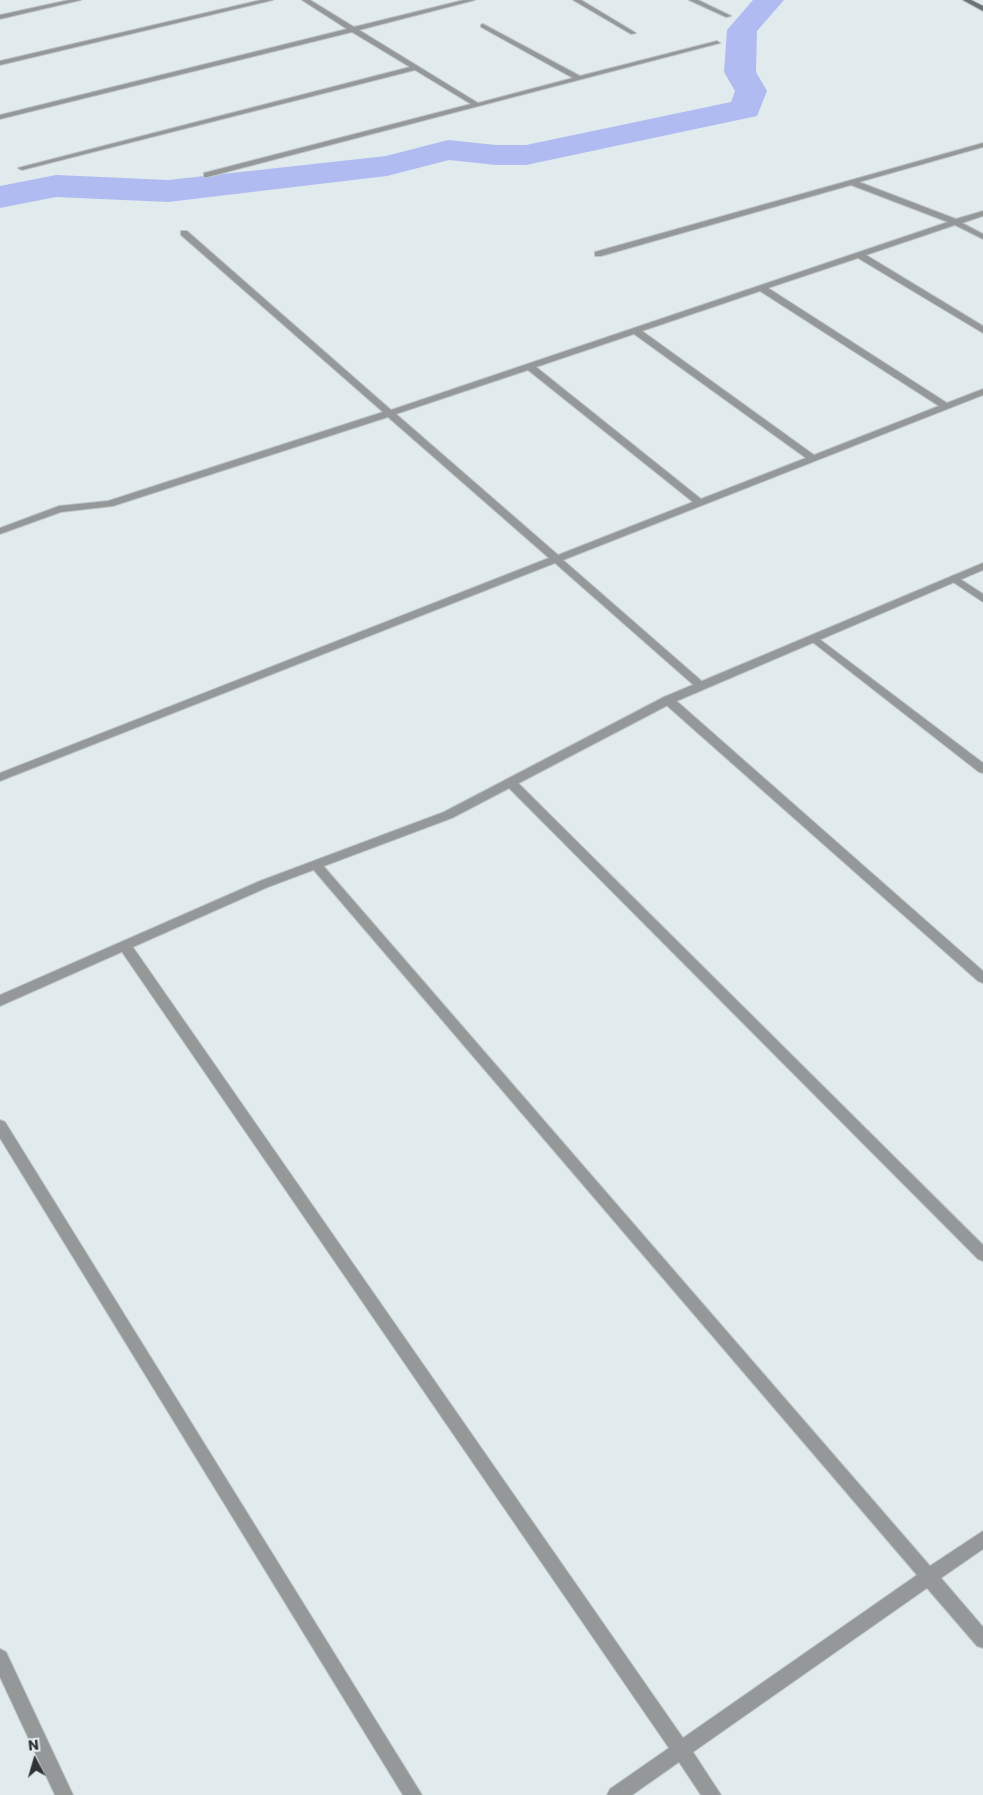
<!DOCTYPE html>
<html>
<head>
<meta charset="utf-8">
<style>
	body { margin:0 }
	#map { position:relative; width:983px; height:1795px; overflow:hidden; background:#e1eaed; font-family:Poppins,sans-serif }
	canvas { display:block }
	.north { position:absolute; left:10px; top:1735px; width:50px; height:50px; -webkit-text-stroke:4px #e1eaed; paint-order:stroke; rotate:354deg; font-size:14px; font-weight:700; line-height:20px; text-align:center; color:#303334 }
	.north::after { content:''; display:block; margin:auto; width:18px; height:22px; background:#303334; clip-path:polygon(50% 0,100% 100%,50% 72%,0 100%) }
</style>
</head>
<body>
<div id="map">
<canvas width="983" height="1795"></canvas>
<div class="north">N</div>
</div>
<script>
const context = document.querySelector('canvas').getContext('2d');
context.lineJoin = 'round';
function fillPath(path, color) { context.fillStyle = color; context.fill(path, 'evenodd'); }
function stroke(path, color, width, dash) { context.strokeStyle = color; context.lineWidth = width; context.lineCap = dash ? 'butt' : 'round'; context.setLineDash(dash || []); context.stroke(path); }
const canal = new Path2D(`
	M753,0h31l-27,31 -1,41 11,19 -10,25 -231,49h-30l-47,-5 -62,16 -219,26 -112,-5 -56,11v-22l56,-11 112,5 218,-24 62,-16 48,5h30l205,-43 4,-11 -11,-19 3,-42z`);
const minor = new Path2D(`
	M69,0h12l-81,19v-4z
	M261,0h12l-273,65v-4z
	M302,0h8l44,27 110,-27h11l-116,30 119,73 95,-25 -92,-51v-2l2,-1 97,52 137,-35 3,2 -513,134h-3v-4l267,-69 -56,-34 -393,100 -4,-2 392,-101 -58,-35 -352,87v-4l347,-86z
	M573,0h8l55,33 -5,1z
	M689,0h9l33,16 -5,1z
	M983,143v4l-124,35 97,37 27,-8v5l-21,7 21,11v5l-28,-14 -89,30 117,71v7l-125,-75 -90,30 179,115 36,-14v6l-420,165 142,124 2,2 -2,2h-8l-142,-125 -555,218v-8l549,-215 -161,-141 -275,89 -52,6 -61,22v-6l59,-22 49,-5 275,-89 -202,-177v-4h6l204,179 557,-188 -97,-37 -250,71h-6v-4zM760,291l179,115 -125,49 -172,-124zM634,334l172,124 -105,41 -165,-132zM528,370l165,132 -135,53 -162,-141z
	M954,575l29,19v8l-33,-22 -1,-2z
	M814,635l169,128v10l-4,-1 -169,-132 -1,-2 1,-2z
	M668,696l4,1 311,274v12l-5,-2 -314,-278 -2,-3 2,-3z
	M510,778l4,1 469,466v16l-5,-2 -472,-474 -2,-3z
	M316,861l4,1 610,704 53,-35v18l-42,29 42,49v21l-6,-2 -50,-58 -234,164 28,43h-20l-22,-33 -47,33h-25l3,-6 59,-41 -549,-799 -1,-3 1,-3h10l553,795 234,-163 -605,-707 -2,-3z
	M0,1120l5,2 417,673h-19l-403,-657z`);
const tertiary = new Path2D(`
	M983,563v7l-311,133 -220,115 -184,69 -268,119v-11l260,-114 184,-69 220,-115z
	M0,1649l6,3 67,143h-18l-55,-118z`);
const secondary = new Path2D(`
	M963,0h8l12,6v5z`);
fillPath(canal, '#b0bcf1');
stroke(minor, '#bec5c8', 2);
stroke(tertiary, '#bec5c8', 2);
stroke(secondary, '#bec5c8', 2);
fillPath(minor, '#959898');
fillPath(tertiary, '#959898');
fillPath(secondary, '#6d7272');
</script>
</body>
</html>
